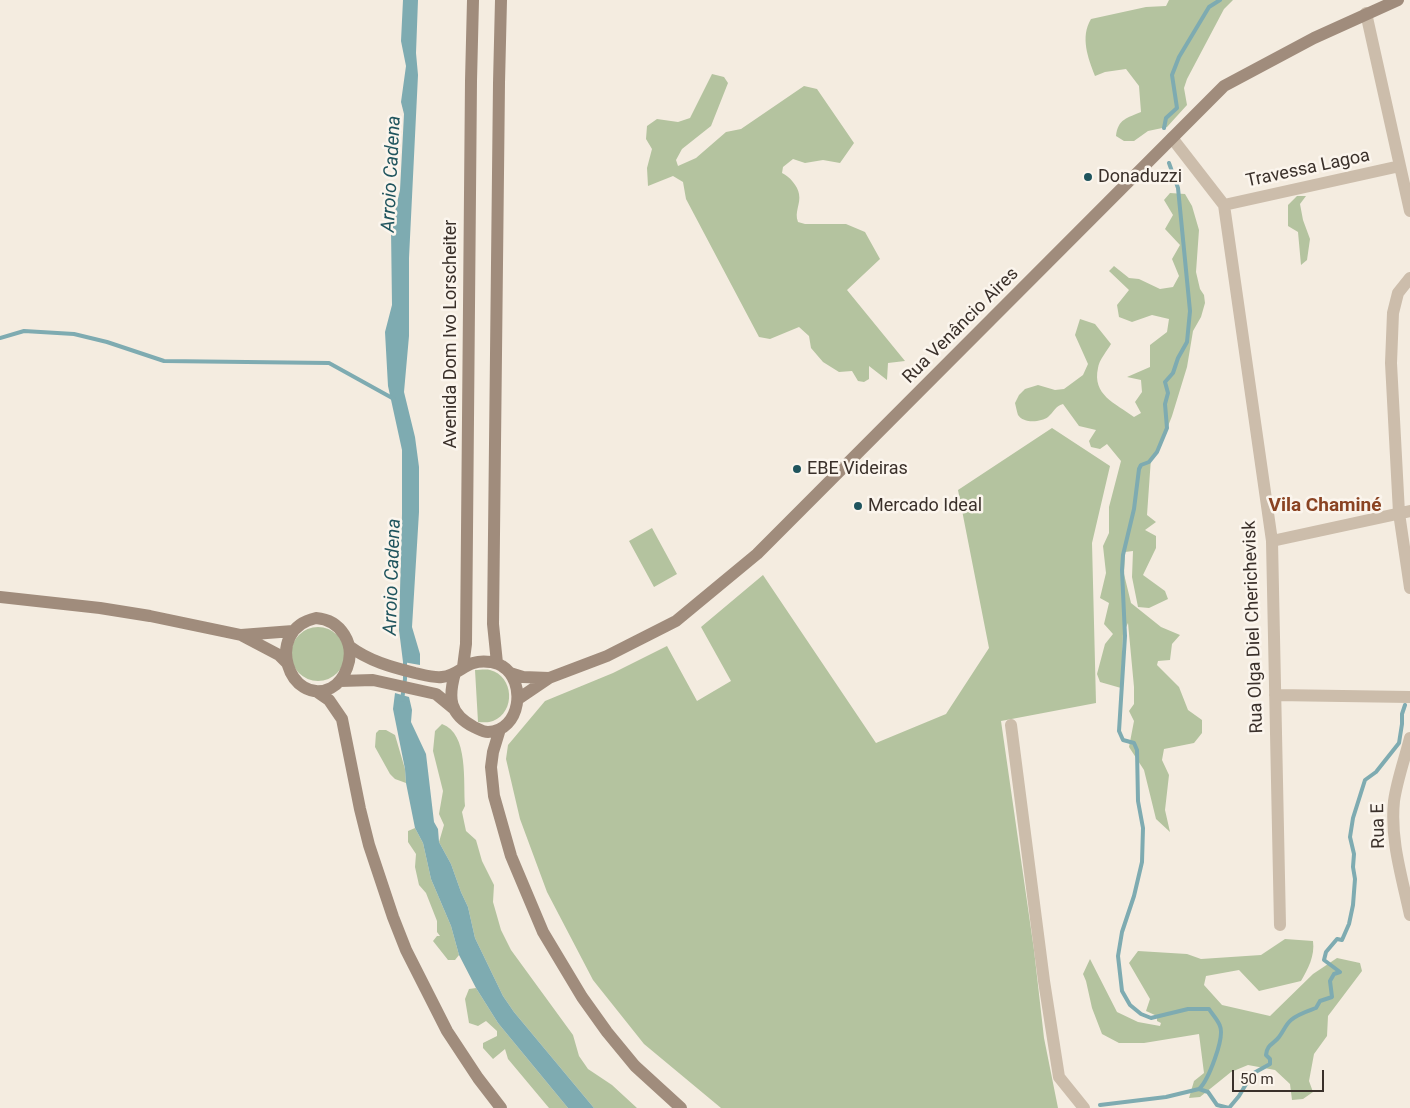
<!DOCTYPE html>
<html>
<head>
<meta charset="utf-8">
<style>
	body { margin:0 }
	#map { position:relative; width:1410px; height:1108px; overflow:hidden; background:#f4ece0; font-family:Roboto,sans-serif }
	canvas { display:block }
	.scale { position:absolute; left:1232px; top:1070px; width:92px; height:22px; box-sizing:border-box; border:2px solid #3a302a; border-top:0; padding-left:6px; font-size:15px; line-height:18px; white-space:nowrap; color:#3a302a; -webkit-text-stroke:4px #fbf5ed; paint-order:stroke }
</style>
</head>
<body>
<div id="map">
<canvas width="1410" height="1108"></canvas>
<div class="scale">50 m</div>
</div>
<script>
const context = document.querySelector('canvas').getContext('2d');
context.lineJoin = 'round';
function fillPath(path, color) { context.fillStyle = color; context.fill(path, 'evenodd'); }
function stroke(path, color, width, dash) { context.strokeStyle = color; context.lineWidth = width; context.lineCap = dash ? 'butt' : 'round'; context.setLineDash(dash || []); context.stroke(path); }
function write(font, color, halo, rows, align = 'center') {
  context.font = font + ' Roboto,sans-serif'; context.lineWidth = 5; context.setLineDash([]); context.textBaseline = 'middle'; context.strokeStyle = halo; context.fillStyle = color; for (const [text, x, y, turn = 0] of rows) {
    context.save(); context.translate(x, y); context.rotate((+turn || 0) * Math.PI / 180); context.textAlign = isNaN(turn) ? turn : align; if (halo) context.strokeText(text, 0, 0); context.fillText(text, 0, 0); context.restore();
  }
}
const green = new Path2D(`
	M1169,0h64l-9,9 -37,70 -3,9 3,17 -20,22 -19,4 -14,10h-10l-8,-5c2,-17 11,-18 25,-24l-2,-26 -13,-17 -21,3 -10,4c-7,-18 -15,-39 -4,-57l55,-12 20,-1z
	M712,74l12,3 4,6 -17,43 -29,23 -6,11 2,6 18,-8 30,-26 15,-3 63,-43 13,3 37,54 -14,20 -17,-3 -18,3 -12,-4 -10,8 -1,6c7,3 16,13 17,21 2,10 -5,18 -1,28l7,2h41l19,8 15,27 -33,31 58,71 -17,2 -1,17 -18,-14v13l-5,3 -6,-1 -6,-10 -13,1 -16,-10 -12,-14 -2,-12 -10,-9 -29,12 -11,-2 -73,-138 -3,-17 -10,-6 -25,10 -1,-18 5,-19 -6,-10 1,-13 10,-7 21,3 12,-4z
	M1170,193l15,1 7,12 7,24 -3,42 4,17 4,6 1,8 -4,14 -8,14 -6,36 -15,49 -11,28 -10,14 -4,57 9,7 -11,8 11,6v12l-13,27 22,16 3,8 -19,9 -11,-1 -6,-30 1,-26 -8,1 -1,22 7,29 30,24 19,8 -8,9 -2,16 -12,1 -1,4 22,22 9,23 14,10v13l-8,10 -30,6 -2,11 7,15 -4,35 5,22 -14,-13 -12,-49 -15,-23 5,-26 -5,-10 5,-7v-17l-6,-64 -5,11 -2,54 -21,-6 -3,-8 8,-30 8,-10 -9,-10 5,-21 -9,-5 6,-25 -3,-27 6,-13v-26l12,-46 -14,-17 -7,5 -9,-2 -2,-6 7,-11 -17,-4 -16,-22c-8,2 -9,8 -15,13 -7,5 -24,7 -30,-2 -1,-3 -2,-8 -3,-12l4,-8 6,-6 13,-4 17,5 9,-1 19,-14 5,-11 -13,-29 5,-16 15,5 16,20c-4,7 -12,16 -13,24 -6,27 17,35 36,49l7,-4 -6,-11 7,-10 -1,-12 -14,-3 23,-10v-22l17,-13 2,-13 -17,-4 -20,7 -13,-5 -2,-12 12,-15 -20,-19 5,-5 15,12 10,1 21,10 13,-2 6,-11 -7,-17 8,-14 -15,-16 8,-14 -9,-15z
	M1297,196h9l-6,8 3,16 7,19 -3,21 -6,5 -3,-33 -10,-6v-21z
	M1052,428l58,38 -18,77 4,160 -95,18 33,229 10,88 14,70h-337l-77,-64 -51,-64 -46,-88 -27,-73 -14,-60 2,-14 37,-44 68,-28 54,-27 30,55 34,-20 -30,-54 62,-52 113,168 70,-29 43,-66 -31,-158z
	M652,528l25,46 -23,13 -25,-46z
	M291 654a27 27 0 1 1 54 0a27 27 0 1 1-54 0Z
	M475,670c4,0 11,-1 15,0 24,6 26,42 3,51 -5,2 -10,1 -15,1z
	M442,724c27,9 21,59 23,82l-3,6 4,19 10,9 6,21 12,24 -1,17 8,28 10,20 62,85 6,21 9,13 24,16 25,23h-43l-80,-96 -11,-16 -28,-58 -7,-31 -7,-15 -10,-28 -12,-22 5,-17 -5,-11 4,-23 -10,-40 2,-20z
	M379,730h7l9,5 10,34 1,14 -11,-4 -5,-5 -15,-27 1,-14z
	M415,828l8,15 8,36 20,47 8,29 -4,5h-7l-15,-19 4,-5h3l-3,-4v-11l-11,-28 -7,-8 -4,-18 1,-13 -8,-12v-11z
	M1285,939l28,2c2,15 -5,28 -12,40l-42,10 -20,-21 -33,6 -2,9 18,20 48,11 43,-42 24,-16 23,5 2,8 -34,45 -1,20 -13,18 -5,27 4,11 -10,7 -11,1 -2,-16 -15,-14 -27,-5 -17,7 -31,25 -11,1 5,-17 10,-8 -5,-39 -55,9h-25l-17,-9 -10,-26 -6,-27 -3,-7 7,-15 27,53 21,10 22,4 1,-3 -4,-2v-5l-11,-5 4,-12 -21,-36 9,-12 49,3 14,5 60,-4z
	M476,988l22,35 70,85h-19l-41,-49 -3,-10 -12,10 -10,-11v-5l14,-7v-5l-11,-10 -8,5 -9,-3 -4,-24 4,-10z`);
const water = new Path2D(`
	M403,0h15l-2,53 2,22 -9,183v78l-5,56 11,45 4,30v45l-7,115 8,27v11l-17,-3 -4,-32 3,-116v-64l-14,-64 -3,-54 7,-27 -1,-76 9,-39 4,-76 -3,-12 5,-36 -5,-25z
	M395,693l14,4 3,13 -1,12 15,32 8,68 4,7 1,13 12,22 10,28 7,15 7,31 28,58 11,16 80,96h-26l-70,-85 -22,-35 -17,-33 -8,-29 -20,-47 -8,-36 -8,-15 -9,-45 -1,-14 -12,-60z`);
const stream = new Path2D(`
	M1164,128l2,-10 11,-10 -5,-33 7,-18 30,-50 11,-7
	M1169,163l9,25 12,123 -3,31 -9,16 -5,15 -8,9 3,11 -3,11 2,24 -10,24 -8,10 -8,3 -2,4 -5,40 -11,46 -1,15 3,66 -6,95 4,9 11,3 3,7 1,51 5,27 -1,34 -8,34 -12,36 -4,24 4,35 8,14 11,9 10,4 37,-9h21c3,5 9,11 11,17 5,12 -12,55 -21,63
	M0,338l24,-7 50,3 33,8 57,19 165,2 65,36
	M402,700l3,-21v-21
	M1100,1105l66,-8 33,-8 9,3 9,13 12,3
	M1229,1108l10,-12 13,-22 18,-10v-5l-4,-4c1,-11 8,-11 13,-18 4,-5 7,-13 12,-17 7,-6 17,-9 25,-12l4,-7 12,-4 -2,-16 4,-7 6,-2 -16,-12 2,-8 11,-13 5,1 7,-16 4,-19 2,-26 -2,-12 1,-13 -4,-17 3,-19 12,-38 11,-8 23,-29 3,-19v-10l3,-9`);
const street = new Path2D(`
	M1366,13l44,198
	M1172,138l52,67 48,336 8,384
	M1224,205l176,-39
	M1410,278l-12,15 -5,20 -2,50 8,150 11,75
	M1272,541l138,-30
	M1275,695l135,2
	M1011,725l33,256 15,96 25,31
	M1410,738c-5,20 -13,42 -16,63 -4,39 8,76 16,114`);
const secondary = new Path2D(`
	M0,597l100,11 50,8 91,19 52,-4
	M316,618c25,2 40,26 31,50 -3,8 -8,16 -16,20 -41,20 -69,-58 -15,-70z
	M241,635l38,20 7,7
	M349,646c20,15 42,21 66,27 9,2 18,5 27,4 20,-2 23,-19 49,-15 4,1 7,1 11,4 25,15 19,65 -14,66 -6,0 -9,-3 -14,-5 -25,-13 -26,-29 -19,-54
	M497,663l-4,-39 6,-541 2,-83
	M463,667l3,-23 5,-563 2,-81
	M510,673l13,4 26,1
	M340,681l33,-1 63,14 17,14
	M316,691l13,9 13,19 18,90 9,36 24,72 13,33 41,81 31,47 23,30
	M518,699l31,-21 58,-22 69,-35 81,-67 467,-468 90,-48 84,-38
	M500,729l-7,23 -2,15 3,29 17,60 32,76 39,65 25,35 28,34 46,42`);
const markers = [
	[1088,177,5,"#1f545d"],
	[797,469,5,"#1f545d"],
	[858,506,5,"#1f545d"]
];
const streetNames = [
	["Travessa Lagoa",1308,169,-12],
	["Rua Venâncio Aires",961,326,-45],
	["Avenida Dom Ivo Lorscheiter",451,334,-90],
	["Rua Olga Diel Cherichevisk",1254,627,-92],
	["Rua E",1379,826,-91]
];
const poiNames = [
	["Donaduzzi",1098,177],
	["EBE Videiras",807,469],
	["Mercado Ideal",868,506]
];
const waterNames = [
	["Arroio Cadena",392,174,-87],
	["Arroio Cadena",393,577,-88]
];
const neighbourhoodNames = [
	["Vila Chaminé",1325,506]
];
fillPath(green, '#b4c39f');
fillPath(water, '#7eabb1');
stroke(stream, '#7eabb1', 4);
stroke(street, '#ccbdab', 12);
stroke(secondary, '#a08c7c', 12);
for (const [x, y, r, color] of markers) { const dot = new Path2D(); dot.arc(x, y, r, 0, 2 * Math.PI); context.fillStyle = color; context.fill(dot); stroke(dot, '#fbf5ed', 2); }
write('18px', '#3a302a', '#fbf5ed', streetNames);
write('18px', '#3a302a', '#fbf5ed', poiNames, 'left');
write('italic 19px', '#1f545d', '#fbf5ed', waterNames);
write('bold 19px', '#8a4322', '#fbf5ed', neighbourhoodNames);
</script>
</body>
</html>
